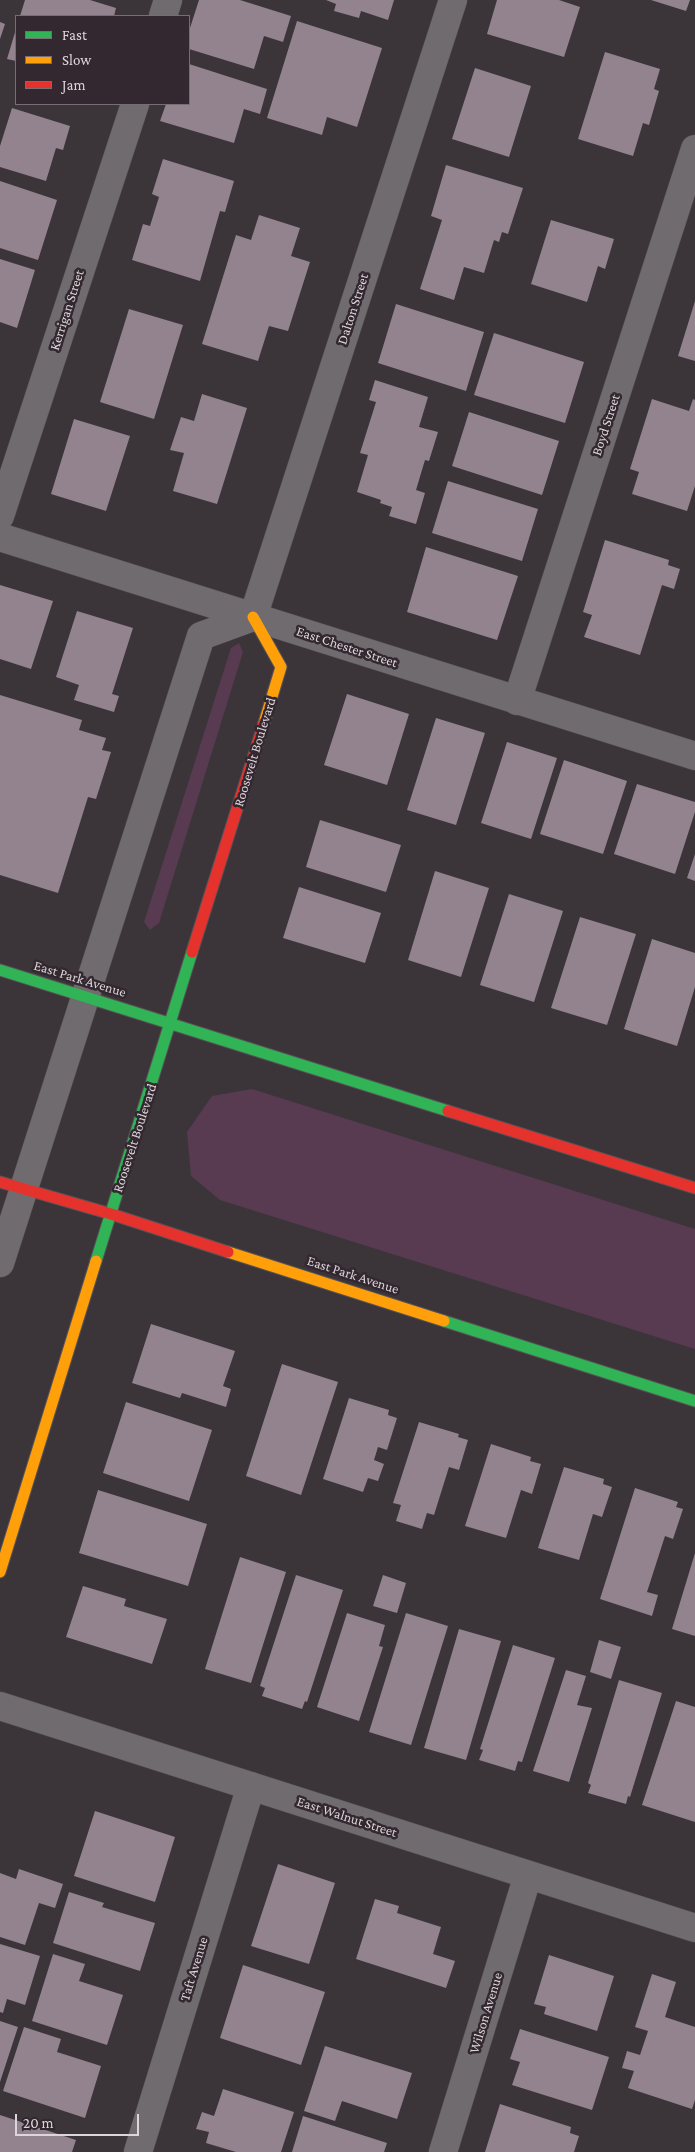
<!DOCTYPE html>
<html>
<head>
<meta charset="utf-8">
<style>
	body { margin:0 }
	#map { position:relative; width:695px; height:2152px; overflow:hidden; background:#3b353a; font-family:"Crimson Pro",serif }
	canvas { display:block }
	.legend { position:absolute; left:15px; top:15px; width:175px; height:90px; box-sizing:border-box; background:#332830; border:1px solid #776d74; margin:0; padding:6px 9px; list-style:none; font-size:15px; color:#dcd5da }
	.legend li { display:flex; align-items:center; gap:10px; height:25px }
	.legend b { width:25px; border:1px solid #776d74 }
	.scale { position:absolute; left:15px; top:2114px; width:124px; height:22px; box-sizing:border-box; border:2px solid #dcd5da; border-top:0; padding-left:6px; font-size:15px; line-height:18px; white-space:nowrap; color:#dcd5da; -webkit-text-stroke:4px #332830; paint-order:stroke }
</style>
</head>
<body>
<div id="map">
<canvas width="695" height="2152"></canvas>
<ul class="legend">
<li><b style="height:6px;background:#30b455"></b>Fast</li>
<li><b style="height:6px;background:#ff9f0a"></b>Slow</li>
<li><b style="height:6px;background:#e5322d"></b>Jam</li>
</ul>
<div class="scale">20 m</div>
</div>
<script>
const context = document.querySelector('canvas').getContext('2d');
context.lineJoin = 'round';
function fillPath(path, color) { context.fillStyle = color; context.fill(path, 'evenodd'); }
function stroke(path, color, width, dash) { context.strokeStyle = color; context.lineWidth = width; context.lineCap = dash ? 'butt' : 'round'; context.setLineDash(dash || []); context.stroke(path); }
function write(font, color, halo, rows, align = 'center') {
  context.font = font + ' "Crimson Pro",serif'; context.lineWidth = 5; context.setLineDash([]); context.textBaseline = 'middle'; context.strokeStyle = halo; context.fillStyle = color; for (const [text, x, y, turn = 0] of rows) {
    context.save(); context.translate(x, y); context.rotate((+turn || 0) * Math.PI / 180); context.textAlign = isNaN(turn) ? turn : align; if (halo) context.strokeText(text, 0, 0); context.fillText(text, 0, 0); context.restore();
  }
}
const green = new Path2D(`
	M239,643l4,9 -84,271 -9,7 -6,-8 87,-274z
	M252,1089l443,140v120l-475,-149 -29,-24 -4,-44 25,-36z`);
const building = new Path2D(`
	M25,0h65l26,8 -2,8h-94z
	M199,0h41l51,16 -8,26 -19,-6 -10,33 -65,-20v-18z
	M326,0h68l-6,20 -27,-9 -2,7 -25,-7 2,-7z
	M497,0h62l21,7 -16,50 -77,-23z
	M651,0h39l-4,11z
	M297,21l85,27 -25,79 -30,-10 -5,18 -55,-17z
	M0,22l5,2 -5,15z
	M16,29v32l-9,-2z
	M605,52l55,17 -6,20 5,2 -10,34 -6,-2 -10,33 -55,-17z
	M189,64l78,25 -7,25 -16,-5 -10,34 -74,-22 6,-17h23z
	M475,68l56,18 -22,71 -57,-18z
	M12,108l58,18 -7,24 -7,-2 -10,33 -46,-14v-21z
	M163,159l71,22 -9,31 -5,-1 -20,70 -68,-21 11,-36 7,2 9,-29 -7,-3z
	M446,165l77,23 -15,46 -6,-2 -3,10 -5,-2 -10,33 -20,-6 -10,33 -34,-11 22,-69 -11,-4z
	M0,181l57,19 -19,60 -38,-12z
	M259,215l41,13 -9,28 19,6 -22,69 -19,-5 -11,35 -56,-17 34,-109 15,5z
	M551,220l63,19 -9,30 -7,-3 -11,36 -56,-18z
	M0,259l35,11 -18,58 -17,-6z
	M695,301v60l-17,-5z
	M396,304l88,28 -18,59 -88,-28z
	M129,309l54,16 -29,94 -54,-17z
	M494,333l90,29 -19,61 -91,-28z
	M375,380l53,17 -9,30 19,5 -9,29 -4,-1 -9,30 9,3 -9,31 -27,-8 3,-9 -12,-4 1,-3 -24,-8 11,-37 -8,-2 16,-51 -7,-2z
	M202,394l45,14 -30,96 -44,-13 11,-38 -14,-3 11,-33 13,4z
	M652,399l37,12 4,-12 2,1v86l-8,25 -55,-17 7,-22 -9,-3z
	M469,412l90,29 -17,54 -90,-29z
	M74,419l56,17 -24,75 -55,-17z
	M448,481l90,28 -16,52 -90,-28z
	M605,540l64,20 -1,5 12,4 -6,20 -12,-4 -22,70 -56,-18 8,-22 -9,-3z
	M426,547l92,29 -21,64 -90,-28z
	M0,585l53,16 -22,68 -31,-10z
	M77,611l56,17 -21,66 7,2 -5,16 -40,-12 5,-15 -23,-8z
	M347,694l62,20 -22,71 -63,-20z
	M0,695l82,25 -3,10 27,8 -4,12 9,2 -15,47 -8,-2 -30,96 -58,-18z
	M436,718l49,15 -29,92 -49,-15z
	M507,742l50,16 -26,81 -50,-16z
	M564,760l63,21 -24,73 -63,-20z
	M637,784l58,18v10l-20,62 -61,-20z
	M320,820l81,25 -15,47 -80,-25z
	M695,854v27l-8,-3z
	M435,871l54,17 -28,89 -53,-17z
	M299,887l82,26 -16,50 -82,-25z
	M509,894l54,17 -29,91 -54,-17z
	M580,917l56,17 -29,91 -56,-17z
	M652,939l43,14v34l-18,59 -53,-17z
	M151,1324l84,27 -12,35 8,3 -5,18 -44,-14 -2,5 -48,-15z
	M282,1364l56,18 -37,113 -55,-19z
	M349,1398l40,12 -1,5 9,3 -10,32 -9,-3 -4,13 10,4 -6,17 -10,-3 -5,14 -40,-13z
	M126,1402l86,28 -23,71 -86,-28z
	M419,1422l40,12 -1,3 10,3 -9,30 -10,-3 -15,48 -7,-2 -5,16 -26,-8 5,-16 -8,-2z
	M491,1444l40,13 -1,4 11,3 -9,30 -11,-4 -15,48 -41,-12z
	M564,1467l40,12 -1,5 9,3 -10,30 -9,-3 -14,46 -41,-12z
	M635,1488l43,14 -2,5 7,2 -10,30 -8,-3 -18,56 11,3 -6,21 -52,-17z
	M98,1490l109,34 -19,62 -109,-33z
	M695,1553v83l-23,-7z
	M240,1557l46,15 -35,111 -46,-14z
	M296,1575l47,15 -36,112 -2,-1 -3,8 -40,-13 3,-8 -5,-2z
	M383,1575l23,8 -9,30 -24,-7z
	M83,1586l43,13 -2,7 43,13 -15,45 -86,-27z
	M347,1613l38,12 -6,21 4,1 -24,74 -42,-14z
	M406,1613l42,13 -37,119 -42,-13z
	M459,1629l42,12 -35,119 -42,-12z
	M599,1640l22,7 -10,32 -21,-7z
	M513,1645l42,13 -33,104 -4,-1 -3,10 -36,-11 4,-10 -3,-1z
	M566,1670l20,6 -9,29 15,3 -23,74 -36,-11z
	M619,1680l43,13 -32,104 -2,-1 -2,8 -38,-11 3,-8 -3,-2z
	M676,1701l19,6v115l-53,-17z
	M95,1811l80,26 -20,65 -81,-26z
	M278,1864l57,19 -26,81 -58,-18z
	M19,1869l44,15 -8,24 -16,-5 -14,42 -25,-8v-64l16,6z
	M69,1892l35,11 -2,4 53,16 -15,48 -87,-28z
	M375,1899l24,7 -2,7 44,14 -8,27 22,7 -9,27 -90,-29z
	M0,1944l40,12 -15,49 -18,-6 -4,14 -3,-1z
	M53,1954l32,10 -6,17 44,14 -16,50 -75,-24z
	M549,1955l65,21 -17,55 -53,-17 2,-7 -12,-3z
	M243,1965l82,27 -24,73 -81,-27z
	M652,1974l24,8 -11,35 30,10v73l-3,9 -64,-21 6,-17 -12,-3 5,-17 13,4 8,-24 -13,-4z
	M0,2021l18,6 -18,55z
	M24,2027l37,12 -4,13 44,14 -16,52 -82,-27z
	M520,2029l89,28 -17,53 -80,-25 8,-23 -10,-3z
	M325,2046l87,27 -15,46 -55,-18 -7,20 -31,-10z
	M223,2089l71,23 -13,40h-45l-30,-9 3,-11 -13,-3 6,-17 12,4z
	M500,2104l71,23 -1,6 9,3 -5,16h-89z
	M0,2115l76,25 -4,12h-72z
	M303,2116l84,27 -3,9h-92z`);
const street = new Path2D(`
	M163,16l5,-16
	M0,516l135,-412
	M0,537l695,219
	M517,701l178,-552
	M0,1263l201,-627 52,-19 200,-617
	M0,1706l695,222
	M138,2152l113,-366
	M443,2152l85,-277`);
const fast = new Path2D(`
	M0,970l448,141
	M96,1261l96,-309
	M444,1321l251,80`);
const slow = new Path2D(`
	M253,617l28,50 -17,56
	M228,1252l216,69
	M0,1572l96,-311`);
const jam = new Path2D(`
	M192,952l72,-229
	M448,1111l247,77
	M0,1182l111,32 117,38`);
const streetNames = [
	["Dalton Street",353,309,-72],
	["Kerrigan Street",67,310,-72],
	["Boyd Street",606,425,-72],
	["East Chester Street",347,647,18],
	["Roosevelt Boulevard",255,752,-73],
	["East Park Avenue",80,979,17],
	["Roosevelt Boulevard",135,1138,-72],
	["East Park Avenue",353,1275,18],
	["East Walnut Street",347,1817,18],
	["Taft Avenue",194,1969,-73],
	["Wilson Avenue",486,2013,-73]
];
fillPath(green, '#583a51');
fillPath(building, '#92838f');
stroke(street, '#575256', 29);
stroke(fast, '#575256', 13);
stroke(slow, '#575256', 13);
stroke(jam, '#575256', 13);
stroke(street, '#706b6f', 28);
stroke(fast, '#30b455', 11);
stroke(slow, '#ff9f0a', 11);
stroke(jam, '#e5322d', 11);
write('14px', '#dcd5da', '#332830', streetNames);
</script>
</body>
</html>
